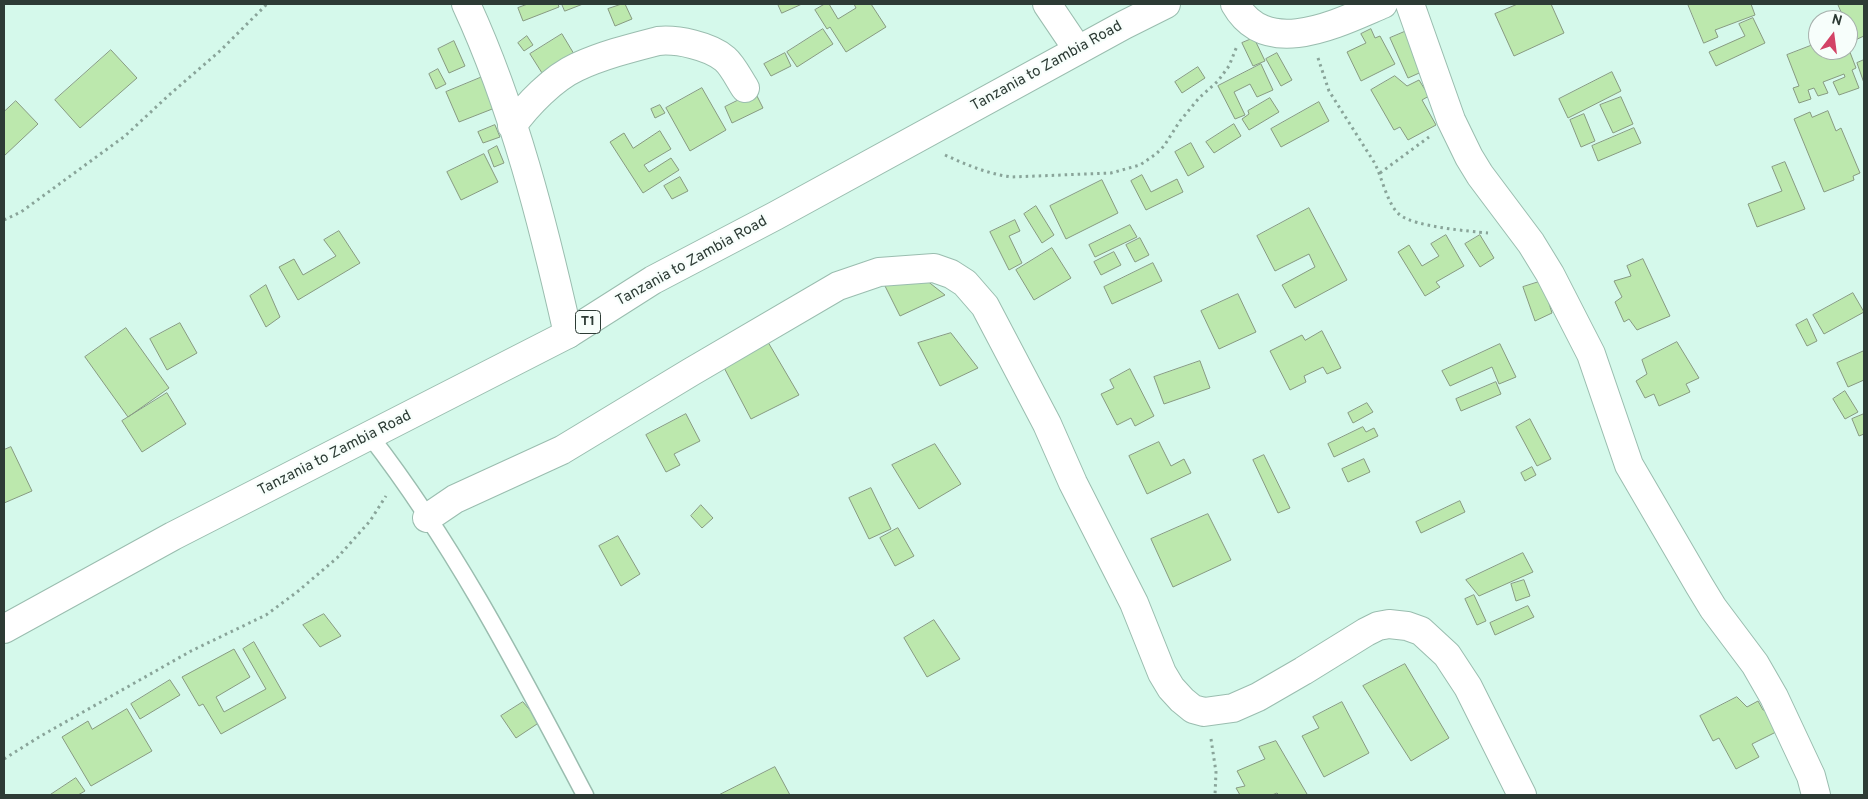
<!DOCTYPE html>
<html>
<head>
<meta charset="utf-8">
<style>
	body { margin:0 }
	#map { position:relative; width:1868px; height:799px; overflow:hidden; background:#d5f9eb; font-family:Overpass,sans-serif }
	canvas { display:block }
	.frame { position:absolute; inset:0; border:5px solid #2d3b35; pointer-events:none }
	.north { position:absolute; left:1808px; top:10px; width:50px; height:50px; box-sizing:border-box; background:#f7fefb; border:1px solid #a6b0ac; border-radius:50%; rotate:15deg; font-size:14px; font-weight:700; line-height:20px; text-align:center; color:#2d3b35 }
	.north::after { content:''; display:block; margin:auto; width:18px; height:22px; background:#d34366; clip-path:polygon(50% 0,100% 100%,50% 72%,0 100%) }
</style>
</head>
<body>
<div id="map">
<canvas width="1868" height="799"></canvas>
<div class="frame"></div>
<div class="north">N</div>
</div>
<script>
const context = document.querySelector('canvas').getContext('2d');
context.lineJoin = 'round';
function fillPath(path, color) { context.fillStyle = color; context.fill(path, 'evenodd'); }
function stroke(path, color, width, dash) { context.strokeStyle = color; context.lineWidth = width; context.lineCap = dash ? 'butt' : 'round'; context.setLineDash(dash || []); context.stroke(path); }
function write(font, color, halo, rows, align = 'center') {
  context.font = font + ' Overpass,sans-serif'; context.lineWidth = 4.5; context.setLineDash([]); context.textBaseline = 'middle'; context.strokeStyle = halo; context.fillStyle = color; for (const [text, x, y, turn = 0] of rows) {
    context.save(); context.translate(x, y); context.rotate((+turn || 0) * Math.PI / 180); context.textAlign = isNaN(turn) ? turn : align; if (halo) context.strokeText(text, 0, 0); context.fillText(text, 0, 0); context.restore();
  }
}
const building = new Path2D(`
	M528,4h30l1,3 -36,14 -5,-13z
	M562,4h21l-18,7z
	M622,4h3l7,15 -17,7 -7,-17z
	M778,4h24l-20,9z
	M825,4h4l9,15 18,-11 -2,-4h17l15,23 -40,25 -16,-25 -3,2 -12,-19z
	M1518,4h33l13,29 -50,23 -19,-42z
	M1688,4h63l4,11 -40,15 3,7 -14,6z
	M1838,4h26v32l-11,5 -5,-13v-8h-3z
	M1753,18l12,25 -49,23 -7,-14 36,-16 -6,-12z
	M823,29l10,15 -36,23 -10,-15z
	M1371,29l4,9 5,-2 15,28 -34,17 -14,-29 19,-9 -5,-9z
	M1818,29v12l-4,-11z
	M1409,30l17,40 -18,8 -18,-40z
	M562,34l12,20 -32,19 -12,-19z
	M527,36l6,9 -9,6 -6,-8z
	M1254,38l11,23 -12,5 -11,-23z
	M454,41l11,25 -16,7 -11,-24z
	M1818,43v7h30v-3l8,21 -4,2 7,18 -20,7 -6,-13 12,-5 -1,-3 -21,8 5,11 -10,3 -4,-8 -6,2 3,9 -12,4 -6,-15 6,-2 -12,-31z
	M111,50l26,28 -57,50 -25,-28z
	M785,53l6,13 -20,10 -7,-12z
	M1277,53l15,27 -11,6 -15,-27z
	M1864,60v23l-7,-20z
	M1261,64l12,26 -16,7 -7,-13 -16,8 11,23 -10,4 -17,-33z
	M1198,67l7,11 -23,15 -7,-11z
	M438,69l8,15 -10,5 -7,-15z
	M1612,72l9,19 -53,27 -9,-19z
	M492,73l13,31 -46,18 -13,-30z
	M1395,76l12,10 12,-6 10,16 -7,4 14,25 -28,15 -8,-13 -6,3 -23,-40z
	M702,88l24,42 -36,21 -24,-43z
	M755,92l8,16 -31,15 -7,-16z
	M1621,97l12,27 -20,9 -13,-28z
	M1270,98l9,14 -30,18 -7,-11 7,-5 -1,-3z
	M16,101l22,23 -34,32v-44z
	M1319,102l10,19 -48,26 -10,-18z
	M660,105l5,8 -10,5 -4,-9z
	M1828,111l8,20 5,-3 19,45 -7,3 1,4 -30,12 -30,-73 16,-7 2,5z
	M1584,114l11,27 -14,6 -11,-27z
	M1234,124l7,12 -27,17 -8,-11z
	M495,125l5,12 -17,6 -5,-11z
	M1634,128l7,15 -43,18 -6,-15z
	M660,131l11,18 -27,16 5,7 22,-14 8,12 -36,23 -33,-51 14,-9 9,15z
	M1191,143l13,24 -16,9 -13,-24z
	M497,146l7,17 -10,4 -6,-16z
	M484,154l14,28 -37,18 -14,-28z
	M1785,162l20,47 -48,18 -9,-23 34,-13 -10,-24z
	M1142,175l9,17 26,-13 6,13 -37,18 -15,-29z
	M680,177l8,14 -16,8 -8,-13z
	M1102,180l16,33 -52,26 -16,-33z
	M1036,206l18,29 -12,8 -18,-29z
	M1309,208l38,72 -52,28 -13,-23 33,-18 -6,-13 -34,17 -18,-35z
	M1015,220l5,11 -11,5 13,27 -13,7 -19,-38z
	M1130,225l7,12 -42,20 -6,-12z
	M339,231l21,32 -62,37 -19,-33 15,-8 9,16 33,-19 -12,-16z
	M1446,235l18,31 -28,16 4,5 -15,9 -27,-44 11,-7 13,21 17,-10 -8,-12z
	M1480,235l14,23 -14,9 -15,-23z
	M1140,238l9,17 -14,7 -9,-17z
	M1052,248l19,30 -37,22 -18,-30z
	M1114,252l7,13 -20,10 -7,-13z
	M1643,259l27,57 -33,14 -8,-11 -5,3 -9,-20 7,-5 -8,-16 17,-5 -4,-10z
	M1153,263l9,18 -50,23 -8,-17z
	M921,276l24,19 -45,21 -16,-32z
	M1542,281l10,32 -17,8 -12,-34z
	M266,285l14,32 -14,10 -16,-31z
	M1853,293l11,19 -40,22 -11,-19z
	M1238,294l18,38 -37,17 -18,-38z
	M1807,319l10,22 -10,5 -11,-21z
	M180,323l17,30 -30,17 -17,-31z
	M126,328l43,60 -41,29 -43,-60z
	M1322,331l19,37 -14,6 -4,-7 -19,9 2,6 -16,8 -20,-39 32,-16 3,5z
	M951,333l27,35 -38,18 -22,-43z
	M765,337l34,58 -48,24 -31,-59z
	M1677,342l22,36 -13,6 4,8 -31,14 -5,-12 -9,4 -9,-17 11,-7 -5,-14z
	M1500,344l16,33 -17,7 -7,-17 -42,19 -8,-15z
	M1864,351v29l-16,7 -11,-24z
	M1200,361l10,27 -46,16 -10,-27z
	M1130,369l24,47 -19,10 -4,-8 -14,7 -16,-31 13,-6 -4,-8z
	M1496,382l5,12 -40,17 -5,-12z
	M1845,391l13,21 -13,7 -12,-20z
	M167,393l19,31 -44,28 -20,-31z
	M1367,403l6,9 -20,11 -5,-10z
	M686,414l14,27 -26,13 6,11 -14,7 -20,-37z
	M1864,414v20l-5,2 -7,-17z
	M1530,419l21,40 -14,7 -21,-39z
	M1363,427l3,5 8,-4 4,8 -44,21 -6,-13z
	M1159,442l12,24 13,-7 7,14 -44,21 -18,-38z
	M935,444l26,40 -42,25 -27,-44z
	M11,447l21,44 -28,12v-53z
	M1264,455l26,53 -12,5 -25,-53z
	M1364,459l6,13 -22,10 -6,-13z
	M1532,467l4,8 -11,6 -4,-8z
	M871,488l20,41 -22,10 -20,-41z
	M1460,501l5,11 -44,21 -5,-11z
	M701,505l12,13 -11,10 -11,-12z
	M1208,514l23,46 -58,27 -22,-48z
	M898,528l16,28 -19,10 -15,-28z
	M618,536l22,38 -19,12 -22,-40z
	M1523,553l10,19 -54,24 -13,-16z
	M1524,580l6,16 -14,5 -5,-17z
	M1474,595l12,26 -9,4 -12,-26z
	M1528,606l6,11 -39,18 -5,-12z
	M324,614l17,22 -21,11 -17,-22z
	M934,620l26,39 -33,18 -23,-39z
	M254,642l32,56 -65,36 -18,-30 -4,2 -17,-29 52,-28 16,28 -34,20 8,15 42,-23 -23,-40z
	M1405,664l44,74 -38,23 -48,-75z
	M170,680l10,15 -40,24 -9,-15z
	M1737,697l10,10 11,-6 5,9h9l10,19 -30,15 7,13 -23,12 -17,-31 -6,3 -13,-25z
	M523,702l17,20 -24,16 -15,-22z
	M1342,702l27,51 -45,24 -22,-41 17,-8 -6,-11z
	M127,709l25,42 -61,35 -29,-49 26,-16 4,8z
	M1276,741l31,53 -2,1h-26l-2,-2 -5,2h-32l-4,-7 9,-2 -8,-15 28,-12 -6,-12z
	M775,767l15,28h-71z
	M76,778l9,13 -7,4h-28z`);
const path = new Path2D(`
	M1318,58l11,33 45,71c8,14 13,43 26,53 16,12 68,16 88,18
	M945,155c22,10 43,19 67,22l99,-4 29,-8 16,-11 8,-8 16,-25 19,-23 19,-17 11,-15 8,-20
	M1380,173l49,-36
	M4,220l17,-8 104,-76 44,-41 52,-45 46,-46
	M1211,739l5,33 -1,23
	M4,759l35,-22 152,-86 75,-36 31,-23 40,-34 33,-37 16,-25`);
const service = new Path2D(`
	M370,436c86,111 150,236 215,359`);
const minor = new Path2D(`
	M466,4c48,104 77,219 102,330
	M1047,4l31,46
	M1235,4c32,56 103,19 148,0
	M1410,4l41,116 18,37 11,18 51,68 19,31 41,80 38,111 70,120 14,23 42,56 19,33 37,79 5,19
	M512,126c15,-21 41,-48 65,-59 26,-12 54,-19 81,-26 19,-2 52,5 67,18 8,7 14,20 20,29
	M427,518l28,-19 107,-49 129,-78 147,-86 41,-14 55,-4 17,6 14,9 20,23 62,118 26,59 61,120 28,70 9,15 11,12 11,9 11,3 29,-4 25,-11 45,-26 63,-39 12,-6 11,-2 18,2 14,5 26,24 21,32 54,108`);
const trunk = new Path2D(`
	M4,629l169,-93 395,-202 85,-54 122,-64 349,-191 42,-21`);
const shields = [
	[588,322,25]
];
const shieldNames = [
	["T1",588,322]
];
const streetNames = [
	["Tanzania to Zambia Road",1047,67,-29],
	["Tanzania to Zambia Road",692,262,-29],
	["Tanzania to Zambia Road",335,454,-27]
];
fillPath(building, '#bce8ad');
stroke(building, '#879a81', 1);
stroke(service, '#9abdaf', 19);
stroke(minor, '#9abdaf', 30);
stroke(trunk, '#9abdaf', 30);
stroke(path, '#89a499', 3, [2.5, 4]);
stroke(service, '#fff', 16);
stroke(minor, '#fff', 28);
stroke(trunk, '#fff', 28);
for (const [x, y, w] of shields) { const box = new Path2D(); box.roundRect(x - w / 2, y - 11.5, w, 23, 4); context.fillStyle = '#f7fefb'; context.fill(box); stroke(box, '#2d3b35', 1); }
write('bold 14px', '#2d3b35', null, shieldNames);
write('15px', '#2d3b35', '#f7fefb', streetNames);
</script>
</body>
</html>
